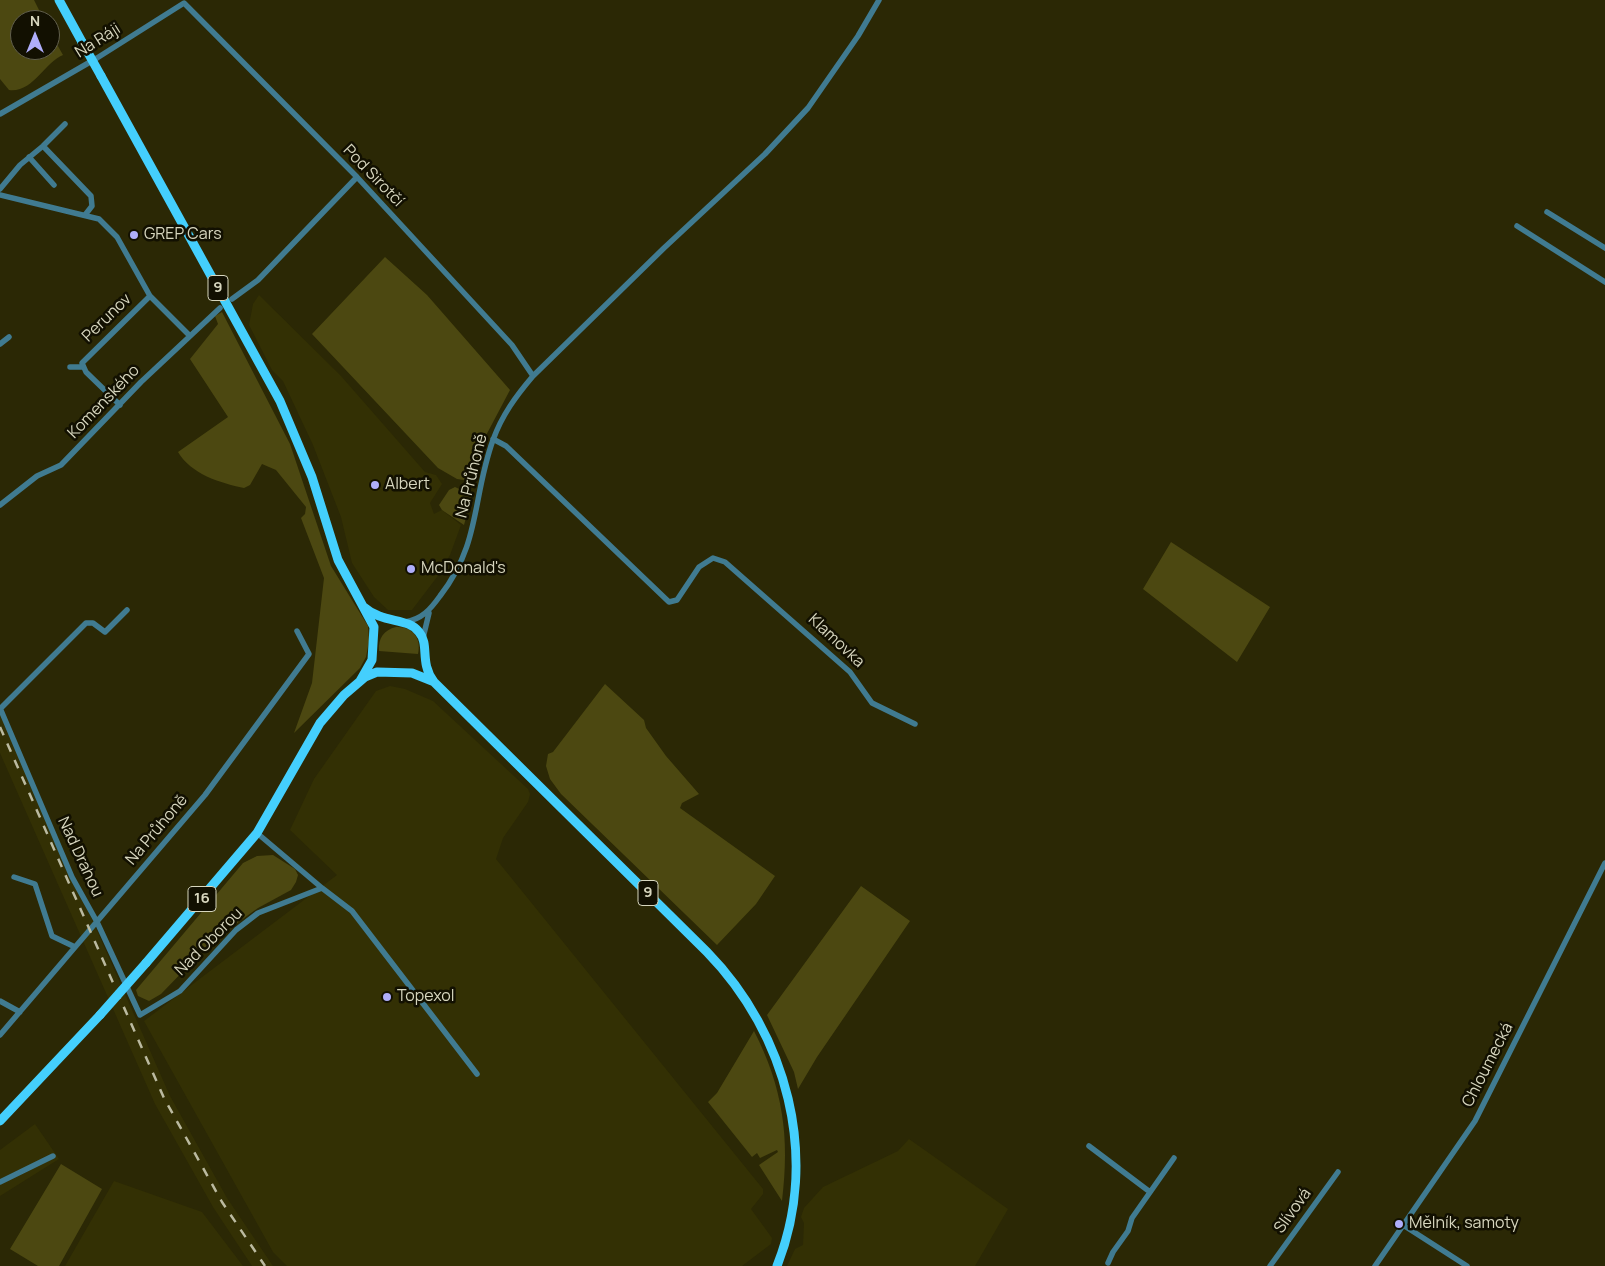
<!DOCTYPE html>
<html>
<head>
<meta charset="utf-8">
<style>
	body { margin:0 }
	#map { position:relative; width:1605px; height:1266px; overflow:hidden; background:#2b2805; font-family:Manrope,sans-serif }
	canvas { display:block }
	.north { position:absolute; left:10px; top:10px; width:50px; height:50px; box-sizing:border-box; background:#121001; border:1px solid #615f4d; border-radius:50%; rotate:0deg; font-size:14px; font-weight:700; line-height:20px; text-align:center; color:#d7d6be }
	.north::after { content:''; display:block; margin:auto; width:18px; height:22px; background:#afaefa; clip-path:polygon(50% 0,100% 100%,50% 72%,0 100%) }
</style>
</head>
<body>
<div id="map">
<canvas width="1605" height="1266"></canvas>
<div class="north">N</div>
</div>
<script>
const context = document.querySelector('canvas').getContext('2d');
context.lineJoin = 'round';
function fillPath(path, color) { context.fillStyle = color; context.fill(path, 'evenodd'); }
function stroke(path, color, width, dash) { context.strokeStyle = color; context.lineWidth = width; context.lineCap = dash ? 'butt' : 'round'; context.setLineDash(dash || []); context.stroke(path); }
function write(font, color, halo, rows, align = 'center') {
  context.font = font + ' Manrope,sans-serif'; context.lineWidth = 5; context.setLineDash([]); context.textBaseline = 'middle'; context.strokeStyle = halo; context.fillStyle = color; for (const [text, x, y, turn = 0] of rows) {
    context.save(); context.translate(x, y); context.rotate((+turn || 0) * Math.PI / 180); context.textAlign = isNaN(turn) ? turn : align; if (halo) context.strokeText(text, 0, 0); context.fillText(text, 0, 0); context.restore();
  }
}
const built = new Path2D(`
	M259,295l82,81 84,96 11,3 6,9 -12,19 4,11 8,-4 19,15 -11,30 -13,22 -25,33h-24l-14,-13 -22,-34 -11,-46 -28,-72 -30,-64 -11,-11 -23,-45 4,-21z
	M390,686l15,3 28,12 95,88 2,5 -2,8 -25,36 -7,21 267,330v5l-12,15 21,29 -1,6 -29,22h-455l-14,-14 -129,-231 193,-146 -47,-45 24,-51 62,-88z
	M0,711l170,385 57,102 46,68h-21l-39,-59 -58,-103 -155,-351z
	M35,1124l24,35 -59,37v-46z
	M909,1139l99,70 -33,57h-188l8,-17 8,-4 1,-22 -3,-6 3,-9 19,-21 75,-36z
	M114,1181l88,31 41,54h-178z`);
const green = new Path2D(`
	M0,0h34l10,20h-24v30h30v-18l13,23c-18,7 -30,38 -54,35l-9,-11z
	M385,257l42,38 83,95 -28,53 -10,38 -15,-2 -19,-11 -126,-134z
	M222,312l68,132 41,122 37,60 1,15 -3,16 -6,11 -66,65 18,-50 12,-105 -23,-60 4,-4 1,-7 -30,-37 -14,-6 -12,21 -6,3c-24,-5 -53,-14 -66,-36l50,-35 -38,-58 28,-35 -3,-8z
	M455,487l17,8 -8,30 -22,-15 -3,-5 10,-15z
	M1171,542l99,65 -33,55 -94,-73z
	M396,627c16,-1 26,11 22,27l-39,-3c-1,-13 5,-21 17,-24z
	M605,684l39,36 2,8 20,28 33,38 -17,9 -2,5 95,68 -19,28 -39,41 -156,-151 -11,-15 -4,-13 2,-12 5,-2z
	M273,855l22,14 3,6 -2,7 -5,8 -33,18 -25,18 -7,1 -65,67 -12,7 -11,-5 -2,-6 107,-127 14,-7z
	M861,886l49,35 -93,136 -19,32 -4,-17 -27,-57z
	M754,1031c29,57 36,106 28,170l-23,-36 19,-13 -1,-2 -17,8 -3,-5 -5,4 -44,-55 9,-9z
	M61,1164l41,25 -43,77h-21l-28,-17z`);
const minor = new Path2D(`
	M0,114l97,-56 87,-55 173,174 155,168 21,31
	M43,146l48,50 1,10 -7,9
	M29,157l25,28
	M0,189l20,-24 23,-19 22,-22
	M0,195l99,24 18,18 33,59 39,39
	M1547,212l58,36
	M1517,226l88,56
	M232,299l26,-19 99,-103
	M0,344l9,-7
	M70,367h13
	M120,405l-34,-33 -4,-9 68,-67
	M493,439l13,7 163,156 8,-2 22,-33 14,-9 12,4 125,110 22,31 43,21
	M0,505l37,-29 24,-11 80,-83 79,-74
	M405,622c17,-3 25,-12 35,-26 41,-53 32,-98 53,-156 9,-25 23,-44 40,-64l131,-128 101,-94 43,-46 50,-72 21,-36
	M423,638l6,-25
	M0,708l72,169 25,45 43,93 40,-24 56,-61 22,-17 64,-25 30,23 125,163
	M0,709l86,-86h7l12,9 22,-22
	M257,833l65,55
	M14,877l21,7 17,52 23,11
	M0,1001l20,11
	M0,1035l205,-240 104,-141 -12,-23
	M1089,1146l61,46
	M0,1182l53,-26
	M1403,1225l64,41
	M1108,1263l5,-11 15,-21 4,-13 42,-60
	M1270,1266l68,-94
	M1375,1266l100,-145 130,-258`);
const primary = new Path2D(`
	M59,0l23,42
	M101,76l179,325 32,76 26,83 36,67 -2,33 -12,21
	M364,607c19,17 44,10 55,25 11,13 0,30 15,50l273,270c80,82 113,205 70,314
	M146,963l111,-130 63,-110 24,-28 21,-18 12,-5 35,1 20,8
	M0,1121l100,-106`);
const rail = new Path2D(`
	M0,727l164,371 58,104 43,64`);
const primaryBridge = new Path2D(`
	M82,42l19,34
	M100,1015l46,-52`);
const markers = [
	[134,235,5,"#afaefa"],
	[375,485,5,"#afaefa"],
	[411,569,5,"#afaefa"],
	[387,997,5,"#afaefa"],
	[1399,1224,5,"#afaefa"]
];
const shields = [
	[218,288,20],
	[648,893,20],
	[202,899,28]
];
const shieldNames = [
	["9",218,288],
	["9",648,893],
	["16",202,899]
];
const streetNames = [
	["Na Ráji",98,41,-32],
	["Pod Sirotčí",373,176,46],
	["Perunov",107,318,-44],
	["Komenského",104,402,-46],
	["Na Průhoně",472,476,-76],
	["Klamovka",836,641,43],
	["Na Průhoně",157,830,-50],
	["Nad Drahou",80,857,65],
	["Nad Oborou",209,942,-45],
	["Chloumecká",1488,1065,-63],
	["Slívová",1293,1211,-54]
];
const poiNames = [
	["GREP Cars",144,235],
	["Albert",385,485],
	["McDonald's",421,569],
	["Topexol",397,997],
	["Mělník, samoty",1409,1224]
];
fillPath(built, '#333004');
fillPath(green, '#4c4811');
stroke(minor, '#407b91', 5.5);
stroke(primary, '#44cffd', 9);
stroke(rail, '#bbbaa0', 2.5, [9, 9]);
stroke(primaryBridge, '#44cffd', 9);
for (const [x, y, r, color] of markers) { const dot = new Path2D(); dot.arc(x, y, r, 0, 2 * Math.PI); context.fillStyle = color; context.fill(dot); stroke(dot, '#121001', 2); }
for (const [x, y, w] of shields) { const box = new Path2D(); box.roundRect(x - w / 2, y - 12.5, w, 25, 4); context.fillStyle = '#121001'; context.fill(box); stroke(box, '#d7d6be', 1); }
write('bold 15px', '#d7d6be', null, shieldNames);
write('16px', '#d7d6be', '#121001', streetNames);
write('16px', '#d7d6be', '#121001', poiNames, 'left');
</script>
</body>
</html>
